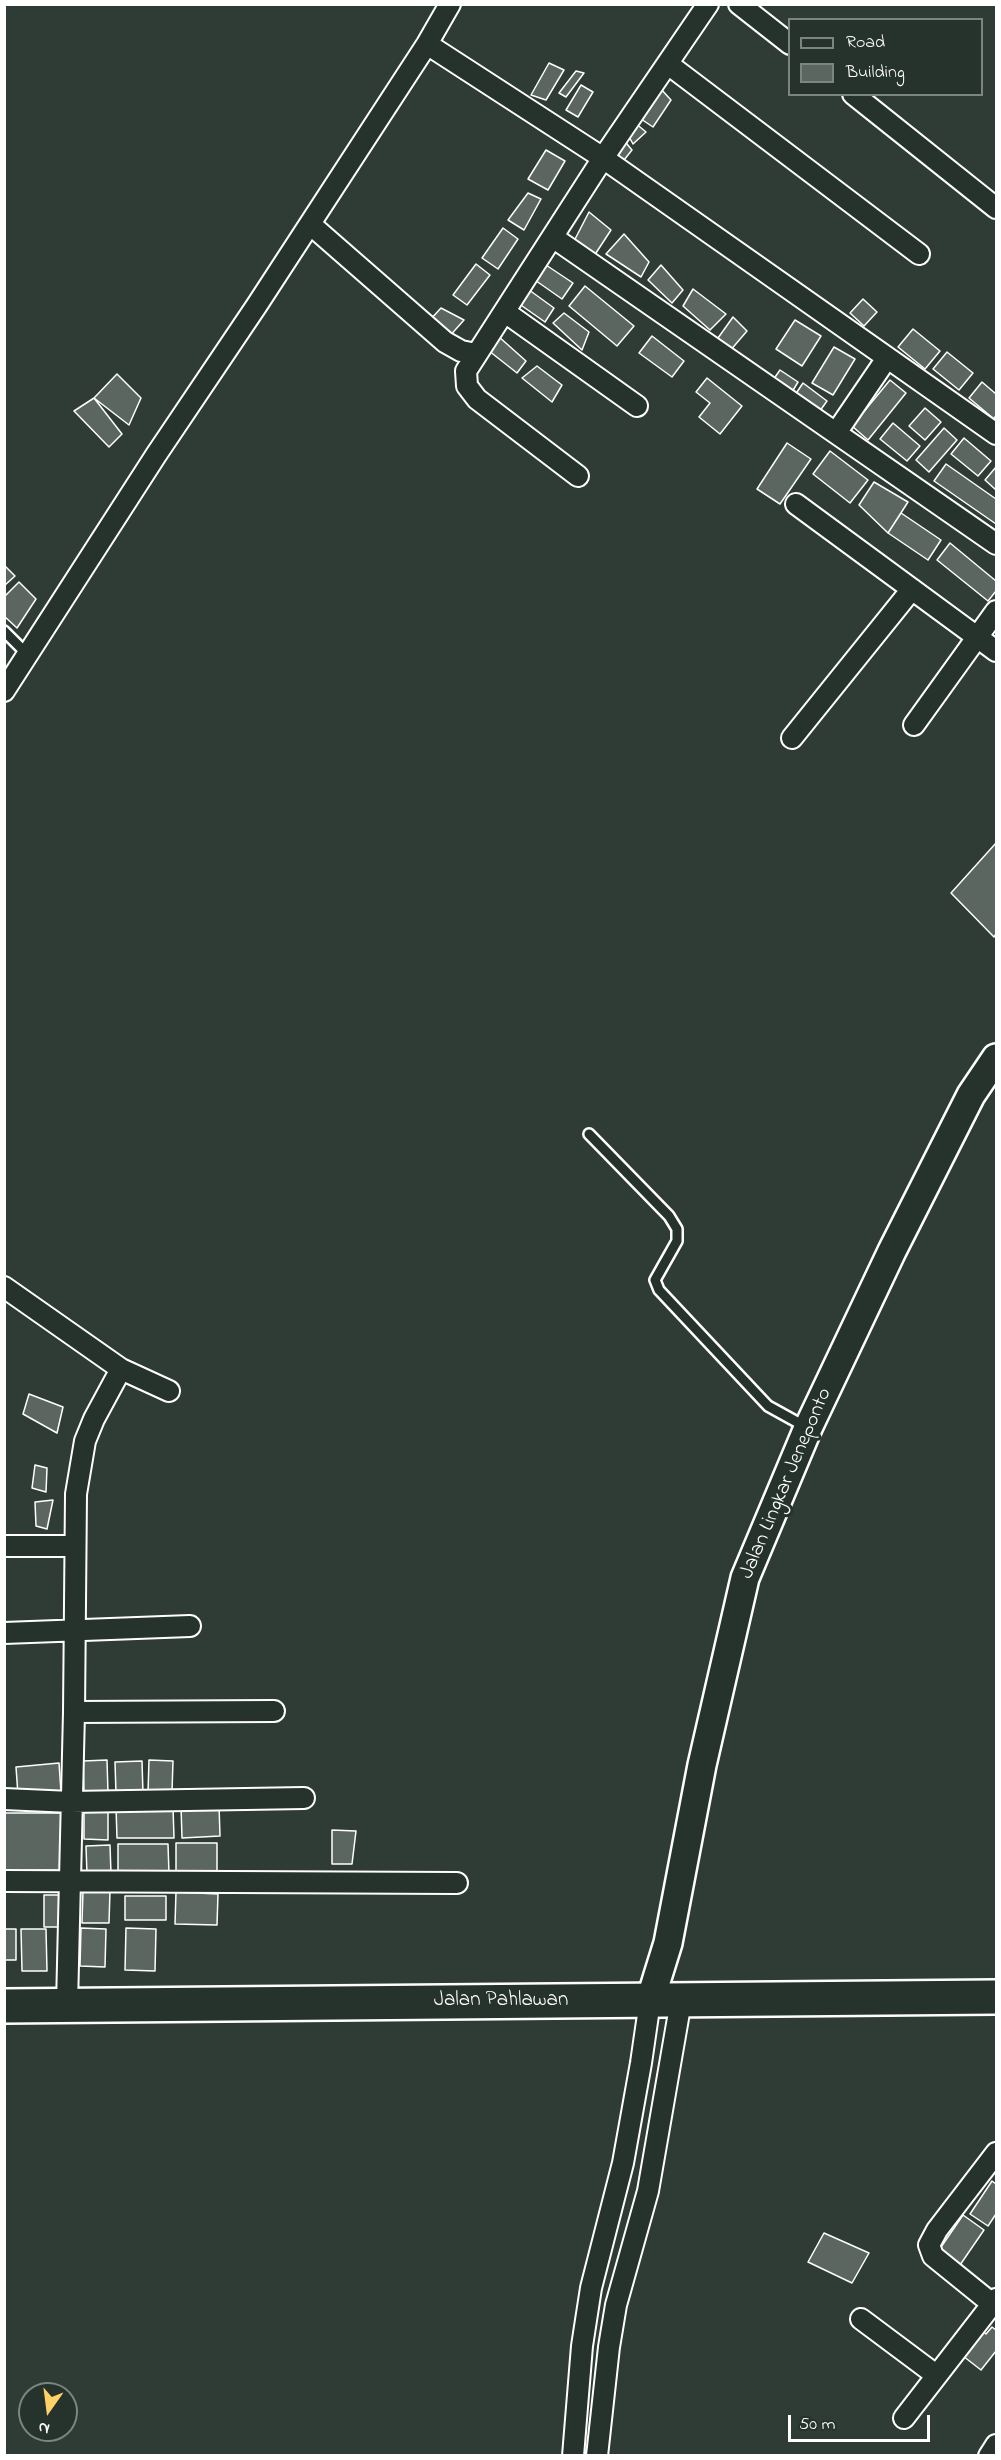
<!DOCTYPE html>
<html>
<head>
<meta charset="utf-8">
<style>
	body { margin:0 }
	#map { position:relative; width:1001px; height:2460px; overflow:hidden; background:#2f3b35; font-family:"Indie Flower",sans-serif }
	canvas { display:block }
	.frame { position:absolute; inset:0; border:6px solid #fff; pointer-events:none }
	.legend { position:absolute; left:788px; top:18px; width:195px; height:78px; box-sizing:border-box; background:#26332d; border:2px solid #7d8581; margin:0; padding:8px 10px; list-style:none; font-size:18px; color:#fff }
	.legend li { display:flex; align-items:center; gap:12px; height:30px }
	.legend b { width:30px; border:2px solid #7d8581 }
	.north { position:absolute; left:18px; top:2382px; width:60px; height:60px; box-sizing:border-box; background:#26332d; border:2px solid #7d8581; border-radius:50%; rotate:194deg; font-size:16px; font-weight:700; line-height:24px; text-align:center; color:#fff }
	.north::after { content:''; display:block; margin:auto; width:21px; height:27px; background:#ffd166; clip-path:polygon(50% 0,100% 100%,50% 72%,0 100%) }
	.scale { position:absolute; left:788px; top:2415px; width:142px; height:27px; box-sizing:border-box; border:3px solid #fff; border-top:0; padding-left:8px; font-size:18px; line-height:21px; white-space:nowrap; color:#fff; -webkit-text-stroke:4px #26332d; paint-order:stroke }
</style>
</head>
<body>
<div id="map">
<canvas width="1001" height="2460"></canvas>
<div class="frame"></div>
<ul class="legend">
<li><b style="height:8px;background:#26332d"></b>Road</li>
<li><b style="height:16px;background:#5b6661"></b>Building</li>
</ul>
<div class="north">N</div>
<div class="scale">50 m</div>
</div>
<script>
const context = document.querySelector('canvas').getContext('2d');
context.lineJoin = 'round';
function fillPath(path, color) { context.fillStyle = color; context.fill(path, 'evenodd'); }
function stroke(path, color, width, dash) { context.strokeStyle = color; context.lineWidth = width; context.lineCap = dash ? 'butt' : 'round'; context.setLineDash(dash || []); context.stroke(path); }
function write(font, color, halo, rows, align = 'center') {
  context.font = font + ' "Indie Flower",sans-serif'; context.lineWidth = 6; context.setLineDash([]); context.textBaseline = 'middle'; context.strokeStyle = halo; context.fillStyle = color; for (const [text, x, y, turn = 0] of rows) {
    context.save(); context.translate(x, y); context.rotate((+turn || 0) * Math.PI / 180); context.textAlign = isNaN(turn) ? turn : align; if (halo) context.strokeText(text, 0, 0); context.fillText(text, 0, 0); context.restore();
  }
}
const building = new Path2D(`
	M549,63l15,7 -18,30 -15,-5z
	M576,71l8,2 -18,24 -7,-4z
	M581,85l12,7 -15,25 -12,-7z
	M660,88l11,12 -18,27 -12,-8z
	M634,122l12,10 -13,12 -6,-11z
	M622,138l10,12 -8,10 -11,-8z
	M546,150l19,11 -17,29 -20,-11z
	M528,193l13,6 -17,31 -16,-10z
	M589,212l22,18 -17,26 -21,-13z
	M503,228l15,11 -20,30 -16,-11z
	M624,234l25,28 -8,15 -35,-23z
	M543,263l30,20 -11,16 -30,-21z
	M476,264l14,11 -23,30 -14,-10z
	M661,265l22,25 -11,13 -24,-23z
	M585,286l49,40 -17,20 -48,-40z
	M525,287l29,21 -9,14 -30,-21z
	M693,289l33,25 -16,16 -27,-24z
	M863,299l14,13 -13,14 -14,-13z
	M441,308l23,12 -16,18 -19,-17z
	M564,313l25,19 -7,18 -29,-27z
	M733,317l14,14 -18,21 -11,-14z
	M795,320l26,16 -19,30 -26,-17z
	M913,329l27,22 -15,18 -27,-22z
	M498,336l28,25 -9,12 -33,-26z
	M652,336l32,25 -12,16 -33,-24z
	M834,347l21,12 -22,36 -21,-12z
	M947,352l26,21 -14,17 -26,-21z
	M537,366l25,19 -10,17 -30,-24z
	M780,370l18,12 -6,10 -19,-12z
	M117,374l24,24 -12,27 -35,-27z
	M707,378l35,28 -22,28 -21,-17 11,-14 -14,-11z
	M890,380l16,13 -38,47 -16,-14z
	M982,382l14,12v21l-2,4 -25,-21z
	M803,383l24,18 -10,14 -24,-17z
	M94,398l28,36 -13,13 -35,-36z
	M925,408l16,14 -16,18 -16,-14z
	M893,423l27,23 -13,15 -27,-22z
	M944,428l13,12 -28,32 -13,-12z
	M964,438l27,23 -13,15 -27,-22z
	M787,443l24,16 -31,45 -23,-15z
	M830,451l38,29 -18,23 -37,-29z
	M946,464l50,35v25l-62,-43z
	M996,467v23l-11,-10z
	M874,482l34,20 -20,31 -29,-28z
	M901,513l40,27 -13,20 -40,-27z
	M950,543l46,38v10l-8,10 -51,-41z
	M4,565l11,11 -11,10z
	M19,582l17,17 -19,29 -13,-12v-19z
	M996,843v91l-2,3 -43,-44z
	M29,1394l34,13 -6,26 -34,-19z
	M35,1465l12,3 -1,24 -14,-4z
	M53,1500l-6,29 -11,-3 -1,-24z
	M107,1760l1,33h-24l-1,-32z
	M149,1760l24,1 -1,31h-24z
	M142,1761l1,33h-27l-1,-32z
	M59,1763l2,29 -43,3 -2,-28z
	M219,1805l1,31 -38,2 -1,-31z
	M116,1807h57l1,31h-57z
	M84,1809h24v31l-24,-1z
	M4,1813h57v57l-57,1z
	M332,1830l24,1 -4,33h-20z
	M176,1843h41v30h-41z
	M118,1844h50l1,30 -51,1z
	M110,1845l1,29 -24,1 -1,-29z
	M83,1890l27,1 -1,32h-27z
	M176,1892l42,2 -1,31 -42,-1z
	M44,1895h19v32h-19z
	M125,1896h41v24h-41z
	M81,1928l25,1 -1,38 -25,-1z
	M126,1928l30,1 -1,42 -30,-1z
	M4,1929h12v31h-12z
	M21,1929h25l1,42h-25z
	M992,2181l4,3v30l-8,12 -18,-12z
	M963,2215l21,15 -24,35 -21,-15z
	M824,2233l45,20 -17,30 -44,-21z
	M976,2325l10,9 6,-7 4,3v21l-15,19 -18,-14z`);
const lane = new Path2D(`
	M4,631l23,23
	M589,1134l80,82 8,13v12l-22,39 4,10 109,116 38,21`);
const street = new Path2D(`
	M739,4l51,40
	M427,44l176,114 393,276
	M668,64l251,190
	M853,94l143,114
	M310,224l135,118 16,9 15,3
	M554,238l442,306
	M505,312l132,94
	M836,433l51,-75
	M578,476l-101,-77 -10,-13 -1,-15 137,-213 105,-154
	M796,504l200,147
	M4,691l152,-236 101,-150 170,-261 23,-40
	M914,725l82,-114
	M792,738l120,-149
	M4,1287l117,82 48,22
	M4,1546h70
	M4,1633l186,-7
	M74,1712l200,-1
	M4,1799l67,3 233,-4
	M4,1881l453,2
	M67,2005l7,-293 2,-218 9,-53 9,-22 27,-50
	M996,2153l-59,77 -8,15 4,11 63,51
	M861,2319l75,56
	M904,2418l92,-119
	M573,2456l9,-110 9,-58 32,-125 18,-100 9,-62
	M597,2456l12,-109 7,-42 32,-114 33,-190
	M989,2456l7,-11`);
const secondary = new Path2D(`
	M650,2001l18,-58 34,-178 43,-187 63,-150 84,-177 79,-156 25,-37`);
const highway = new Path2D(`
	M4,2006l992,-9`);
const streetNames = [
	["Jalan Lingkar Jeneponto",787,1484,-67],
	["Jalan Pahlawan",501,2002]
];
fillPath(building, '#5b6661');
stroke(building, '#fff', 1.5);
stroke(lane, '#fff', 14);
stroke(street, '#fff', 24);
stroke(secondary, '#fff', 32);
stroke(highway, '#fff', 38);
stroke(lane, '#26332d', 9);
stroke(street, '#26332d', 20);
stroke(secondary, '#26332d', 27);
stroke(highway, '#26332d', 33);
write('21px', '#fff', '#26332d', streetNames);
</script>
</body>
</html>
